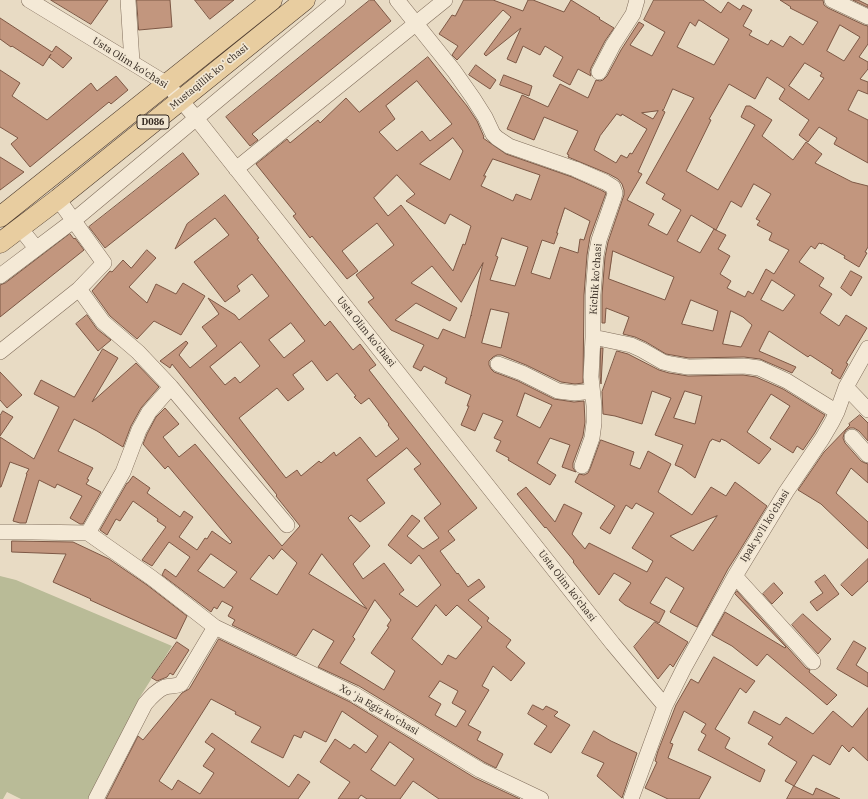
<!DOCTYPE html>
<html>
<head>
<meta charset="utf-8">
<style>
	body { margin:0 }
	canvas { display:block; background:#e8dbc4 }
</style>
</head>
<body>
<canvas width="868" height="799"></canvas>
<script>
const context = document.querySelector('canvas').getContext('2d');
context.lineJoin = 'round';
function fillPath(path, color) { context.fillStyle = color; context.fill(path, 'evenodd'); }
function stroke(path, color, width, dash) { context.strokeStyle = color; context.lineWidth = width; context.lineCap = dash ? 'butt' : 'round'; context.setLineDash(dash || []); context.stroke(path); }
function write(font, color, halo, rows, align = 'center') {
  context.font = font + ' "IBM Plex Serif",serif'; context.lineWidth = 3.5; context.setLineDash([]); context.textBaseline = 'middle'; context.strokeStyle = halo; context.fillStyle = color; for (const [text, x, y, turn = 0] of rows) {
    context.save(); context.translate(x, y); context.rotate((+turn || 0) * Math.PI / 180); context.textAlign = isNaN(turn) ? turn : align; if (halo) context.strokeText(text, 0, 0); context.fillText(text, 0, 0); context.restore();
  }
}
const cemetery = new Path2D(`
	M0,576l16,4 156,66 -32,51 -51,102h-68l-14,-7 -4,7h-3z`);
const building = new Path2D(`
	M51,0h57l-17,24z
	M137,0h33l2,27 -33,3z
	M195,0h39l-24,19z
	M370,0h4l17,21 -139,113 6,6 -8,6 -24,-29z
	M464,0h29l30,11 5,-11h5l31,12 7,-12 29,18 -1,1 15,9 -9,13 -14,27 -1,4 1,4 -13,-7 -8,16 -17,-9 10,-19 -18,-11 -5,9 -17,-9 -7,17 -9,-4 14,-31 -35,28 -2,-2 27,-37 -8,-7 -46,50 -5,-5 6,-9 -19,-12 13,-19 3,1z
	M654,0h49l18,13 7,-11 12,8 3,-5 9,5 -9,16 9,5 -3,4 19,10 3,-5 12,7 7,-11 13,9 15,-23 -28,-14 1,-1 -11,-7h43l1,5 4,3 36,17 4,1v18l-9,13 9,5v7l-8,10 8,3v12l-10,-4 -10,20 20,10v43l-34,-19 3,-6 -18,-11 -11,15 -9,-7 10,-15 -30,-21 6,-10 -18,-12 -12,22 -26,-15 -20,35 2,1 -25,51 32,19 37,-65 -14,-8 5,-11h4l22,14 -10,16 31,24 13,-18 16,12 -7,9 37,19 16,4v61l-3,5 2,1 -8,14 -15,-9 1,-2 -23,-13v1l-3,-1 -4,6 -4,-3 -12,16 25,16 -5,8 13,8 -12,19 19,13 7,-11 21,13 -21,35 2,1 -8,15 -9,-6 2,-3 -23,-15 -2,2 -39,-26 -10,20 37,16 -4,6 -32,-14 -16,-2 -55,1 -23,-4 -20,-12 -11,-5 -12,-3 6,-17 -23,-9 -1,15h-3v-28l3,-38 3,-15 16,-47v-5l-2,-6 -4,-5 -9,-5 -41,-17 1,-2 -2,-1 11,-23 -34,-14 -10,23 -27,-11 15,-34 26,12 12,-23 28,14 8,-18 4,1 3,-1 4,-4 14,-26 18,-28 5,3 -14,20 22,11 13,-24 -21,-12zM699,20l30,19 -15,26 -37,-18 13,-25 5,4zM840,25l20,12 -16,24 -17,-10zM805,63l17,10 -2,3 4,2 -15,22 -20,-14zM673,89l21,9 -48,85 19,11 -3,5 19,11 -14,25 -19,-10 6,-11 -27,-14 15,-26 -4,-2 27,-60 -3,-2h1zM658,111l-5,8 -11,-6zM617,114l4,2 1,-2 25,15 -15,25 -2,-1 -3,5 -6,-3 -5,8 -22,-13 6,-14zM754,184l17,10 -15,25 4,2 -3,4 15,8 -3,7 20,10 -15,24 -8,-5 -13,25 -5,-3 -3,6 -18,-9 4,-7 -11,-7 10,-18 -12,-7 8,-14 -12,-6 -14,24 -23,-12 14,-26 25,15 15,-29 10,6zM613,251l61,26 -9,23 -56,-21zM772,280l23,15 -12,16 -22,-11zM691,300l27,11 -5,20 -31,-7zM731,311l12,6 9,8 -11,22 -18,-3z
	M853,0h5l10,5v2z
	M0,18l52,34 4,-6 16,12 -9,10 -14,-11 2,-3 -8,12 -31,-20 -1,1 -11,-8z
	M428,57l39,49 10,15 7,16 -1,1 23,16 66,23 29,13 5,3 -16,44 -3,18 -3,40 -1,88 -8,1 -14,-2 -35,-17 -25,-10h-4l-4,2 -4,4v4l2,4 3,3 24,9 36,18 20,3 10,-1 1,21 -2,14 -10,27v5l3,4 -14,-5 8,-22 -20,-7 -13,25 19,12 -6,10 -42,-25 1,-2 -13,-7 5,-10 -7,-3 9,-17 -20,-8 -8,18 -14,-6 8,-19h-2l4,-11 -26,-12 2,-5 -23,-12 -3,5 -8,-4 11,-22 -33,-15 -23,-28 6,-4 -18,-23 38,-30 -17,-22 -35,28 16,20 -11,8 -35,-43 -2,2 -17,-22 3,-2 -40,-50 31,-25 3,4 28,-23 2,3 26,-25 13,14zM417,81l35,43 -22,17 -8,-10 -25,20 -18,-19 16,-13 -9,-13zM453,138l10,13 -13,29 -30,-16zM493,159l47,16 -9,25 -15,-6 -3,7 -32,-15 5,-10h-2zM397,175l18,19 -9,7 39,23 5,-10 21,12 -6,19 -2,-1 -10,27 -52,-66 -13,11 -14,-18zM565,208l25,13 -6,19 -4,-1 -2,14 -18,-6 -10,32 -19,-6 11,-33 12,4 4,-11h-1zM502,238l26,9 -13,39 -25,-6 8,-23 -2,-1zM483,263l-12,52 1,1 -1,-1 -6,23 -22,-9 -5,10 -43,-19 21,-17 34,18 7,-13 -46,-25 21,-17 29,36zM491,309l18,4 -8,35 -19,-5zM525,393l27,12 -12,23 -23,-12z
	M476,65l20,15 -6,9 -21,-14z
	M0,70l20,13 -8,13 35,24 44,-37 6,8 19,-15 12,14 -17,14 -2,-2 -79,65 -19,-23 7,-6 -18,-11z
	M504,75l28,11 -3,10 -29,-11z
	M183,153l16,21 -94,74 -16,-21z
	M0,157l24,15 -24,18z
	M225,195l34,43 -2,1 68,87 5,-5 23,29 7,-6 16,21 -7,5 108,138 -29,23 7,9 -15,11 17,23 1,-1 10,14 11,-8 6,8 -17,13 21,18 -2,3 24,19 -5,7 19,16 -14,18 -18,-15 -11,20 7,4 -21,35 13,7 -4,8 26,14 -7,14 -12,-6 -125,-76 -41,-19 16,-26 -21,-12 -17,27 -64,-31 3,-5 -7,-4 5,-9 -11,-6 -5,8 -3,-2 -3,5 -49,-37 3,-6 11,8 14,-20 -21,-15 -17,24 -10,-6 24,-33 -9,-6 1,-2 -25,-18 -13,20 -4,-2 -9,16 -7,-5 27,-47h1l5,-7 17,12 -3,5 33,24 4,-6 9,6 -14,20 18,13 8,-12 2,1 5,-8 18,13 2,-2 -64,-76 -3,3 -22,-25 4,-10 9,-17 9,-9 14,16 -16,13 16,20 16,-13 42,50 45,52 18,-20 -24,-30 1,-1 -105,-131 -2,4 -10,-7 26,-20 2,2 -9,12 11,13 27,-22 -15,-19 17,-13 -11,-16 27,17 4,5 30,-24 -17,-22 -15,12 3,5 -15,11 -31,-40 35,-27 -14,-17 -40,31 12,-25zM291,323l14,18 -21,17 -15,-18zM241,342l19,24 -20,17 -5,-6 -10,8 -15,-18zM312,361l15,20 10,-8 19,23 -2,1 7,7 8,-6 20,26 -1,1 11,14 -23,18 -16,-20 -24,19 -2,-4 -13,11 -2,-2 -18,15 -4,-6 -11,8 -47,-60 38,-30 11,13 16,-12 -11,-14zM407,448l14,16 -7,5 27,35 -17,14 15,20 -16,11 -16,-13 13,-15 -8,-6 -24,30 23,19 8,-9 22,30 -24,22 -18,-13 5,-4 -20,-27 -21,16 -10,-15 17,-18 -22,-28 3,-3 9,7 25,-19 -18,-23zM282,549l15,14 -20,32 -27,-16 19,-24 4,4zM211,554l26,18 -13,16 -26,-17zM322,554l45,55 -58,-35zM375,600l16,20 -4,6 2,1 -18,26 24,18 -11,19 -44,-27 15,-24 -2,-2zM436,605l10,11 11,-11 25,22 -26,32 -8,-4 -6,10 -30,-26zM440,681l18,10 -6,12 14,8 -10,16 -21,-12 6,-11 -12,-7z
	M70,234l4,5 1,-1 9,12 -84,67v-32l5,-2z
	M147,250l9,8 -27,29 18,16 9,-19 20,10 7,-11 22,13 -24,39 -27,-14 -17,18 -27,-23 -18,-25 18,-20 2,1 11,-12 8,8z
	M851,271l11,6 -11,19 -10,-8z
	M87,315l10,14 14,11 -13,11 -22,-27z
	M601,348h2l-2,36 -1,-7z
	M103,349l15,9 -26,44 44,-39 23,24 -18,21 -10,18 -8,21 -26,-16 -23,-12 -16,32 35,17 -6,11 2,1 -3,4 15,8 -18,32h-3l-10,-6 12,-22 -25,-12 -2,4 -16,-8 -13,43h-6l-7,-2 14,-47h-1l3,-5 -19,-7 -9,25h-1v-50l34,22 25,-52 -25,-13 7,-14 33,17z
	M617,351l11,3 31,16 10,3 19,3 55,-1 13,2 27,12 42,26 -11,19 -11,16 -6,-4 -4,7 -23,-15 20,-32 -19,-12 -24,38 24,17 -12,15 -33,-23 -5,-2 -1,3 -8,-3 -1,2h-1l-15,37 -13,-10 -7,-3 8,-20 -28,-10 16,-37 -19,-7 -10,33 -27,-8 -12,-2 -1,-22zM685,391l17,5 -7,28 -21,-6z
	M0,372l22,23 -15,13 -7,-8z
	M3,411l10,6 -13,19v-20z
	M860,415l8,8v18l-9,-10 -5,-3h-4l-4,2 -2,4 -1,4 2,5 16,18 4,2 3,1v19l-17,-15 -15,25 32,29v27l-47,-45 -23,-14 26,-38 26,-27 -1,-1z
	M601,440l33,12 -4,13 10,4 8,-18 23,13 -13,28 34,23 19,-28 15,9 9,-14 32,24 -30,49 -9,14 -31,58 -27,-15 14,-24 -18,-11 -16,26 15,8 -6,12 -34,-18 -6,-5 12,-17 -17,-10 -15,22 -26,-33 1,-1 -28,-34 -1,1 -28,-34 9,-7 29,35 9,-18 18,9 -10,21 13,15 4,-6 58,29 6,-11 -21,-13 22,-35 -18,-10 -4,6 -6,-4 -16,29 -10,-6 15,-22 -40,-24 4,-8 5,1 4,-2 2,-4zM717,516l-24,35 -23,-15 11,-5z
	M12,541l61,1 36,17 38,26 40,31 -11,23 -86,-39 1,-1 -38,-17 13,-28 -54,-2z
	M868,559v22l-16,15 -11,-11z
	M825,575l14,19 -22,17 -7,-9 13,-9 -8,-11z
	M774,583l9,10 -11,11 -9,-10z
	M737,591l69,77 4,2 -1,2 28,23 -10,10 -60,-51 -10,12 -25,-20 -20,-11 13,-23 60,36 1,-1 -51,-53z
	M803,614l28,25 -13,15 -26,-29z
	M655,622l33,20 -15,25 -3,-3 -12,15 -24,-32z
	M219,639l131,63 125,76 45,21h-81l-26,-18 -13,18h-33l-6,-4 -3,4h-20l12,-17 -30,-20 15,-23 15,10 4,-5 12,9 12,-17 -36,-25 -16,31 -22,-11 -3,7 -7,-3 -11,23 -32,-16 10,-15 -26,-13 1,-2 -25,-13 -52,82 13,9 6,-10 22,14 14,-21 -11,-7 12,-17 -10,-7 7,-9 77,54 9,-13 12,8 -12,17h-192l32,-63 5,4 39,-47 7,-4zM390,742l24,17 -19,27 -24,-16z
	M854,641l12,7 -10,17 12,8v14l-31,-18z
	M177,642l12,8 -16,25 -3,-2 -3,4 -10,4 -5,-3z
	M714,657l41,24 -9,12 -6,-5 -25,41 15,9 -5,10 40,22 -5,12 -62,-32 8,-15 -5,-3 5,-8 -22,-13 -14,32 3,1 -5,14 43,19 -12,22h-31l-23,-11 12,-26 -2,-1 3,-10 18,-46 15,-26 7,4z
	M533,705l10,5 3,-4 12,6 -4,4 16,9 -19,28 -17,-9 13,-18 -19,-12z
	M868,708v53l-15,-14 -4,5 -7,-7 -12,20 -17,-10 -19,31 -9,-5 12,-19 -29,-18 5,-7 -25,-14 6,-12 26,14 6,-8 27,17 20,-23 19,16z
	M594,731l17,10 26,12 -15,45 -25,-22 7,-13 -22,-10z
	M794,786l19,9 3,-7 24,11h-53z`);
const minor = new Path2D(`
	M29,0l138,84 29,34 417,526 52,62
	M128,0l4,62
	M397,0l57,71 19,27 12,19 8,17 4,4 12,8 66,23 30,13 8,5 2,6 -1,4 -15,43 -3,16 -3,39v42l38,8 11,5 21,12 8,2 17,3 56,-1 15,2 28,13 50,31
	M832,0l36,17
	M599,72l14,-27 20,-31 4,-14
	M236,169l209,-169
	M58,199l46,64 -25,26 24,33 35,30 33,35 116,138
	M20,228l16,20
	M0,276l73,-55 265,-221
	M0,352l79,-63
	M498,364l24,9 36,18 17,2 17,-2
	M846,387l22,23
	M852,437l16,18
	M582,466l10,-28 2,-15v-17l-3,-29 2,-40
	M0,532h32l56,1 64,45 63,49 139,67 126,76 61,29
	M88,533l35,-61 16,-42 10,-18 22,-25
	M735,576l78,86
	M96,799l49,-95c6,-7 12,-14 20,-17 7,-2 9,0 16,-3l34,-57
	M631,799l34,-93 20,-40 50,-90 51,-84 36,-53 10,-17 5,-10 9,-25 22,-39`);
const major = new Path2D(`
	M0,217l272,-217
	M0,243l58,-44 247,-199`);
const shields = [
	[153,122,32]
];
const shieldNames = [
	["D086",153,122]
];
const streetNames = [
	["Usta Olim ko'chasi",130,63,32],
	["Mustaqillik koʻchasi",209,77,-39],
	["Kichik ko'chasi",596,279,-86],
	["Usta Olim ko'chasi",366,332,51],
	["Ipak yo'li ko'chasi",765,526,-58],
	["Usta Olim ko'chasi",567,586,52],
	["Xoʻja Egiz ko'chasi",379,710,30]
];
fillPath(cemetery, '#b9bb97');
fillPath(building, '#c2967e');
stroke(building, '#7d5845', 1);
stroke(minor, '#816e5c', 16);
stroke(major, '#4f3d30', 21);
stroke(minor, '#f4e9d6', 15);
stroke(major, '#e8cda0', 20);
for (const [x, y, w] of shields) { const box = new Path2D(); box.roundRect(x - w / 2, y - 7, w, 14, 3); context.fillStyle = '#f1e6d2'; context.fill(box); stroke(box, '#32271f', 1); }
write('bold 9px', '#32271f', null, shieldNames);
write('10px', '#32271f', '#f1e6d2', streetNames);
</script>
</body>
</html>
